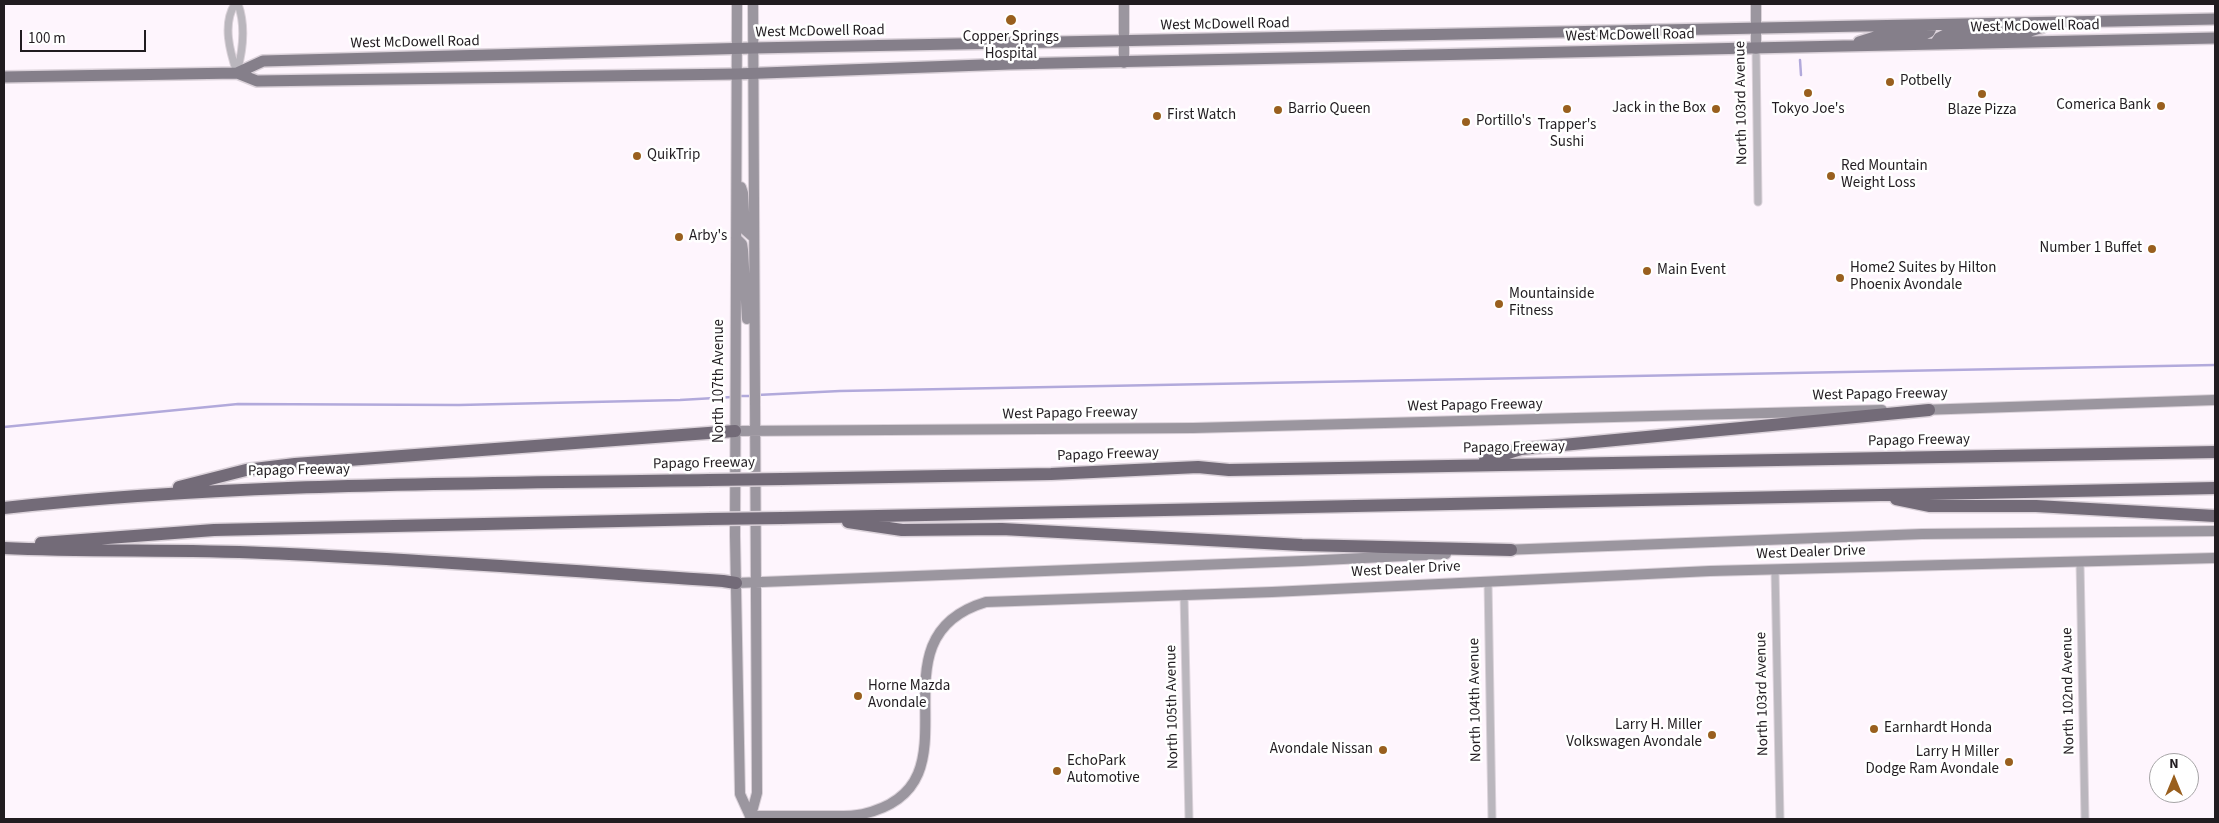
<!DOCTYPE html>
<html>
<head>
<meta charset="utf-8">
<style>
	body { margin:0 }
	#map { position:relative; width:2219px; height:823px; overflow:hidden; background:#fef5fd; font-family:"Source Sans 3",sans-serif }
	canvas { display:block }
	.frame { position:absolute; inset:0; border:5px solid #211c20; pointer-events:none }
	.north { position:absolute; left:2149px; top:753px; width:50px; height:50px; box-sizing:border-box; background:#fff; border:1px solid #a6a4a6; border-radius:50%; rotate:0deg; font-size:14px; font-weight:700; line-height:20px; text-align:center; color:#211c20 }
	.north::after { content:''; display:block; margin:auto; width:18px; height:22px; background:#995f1e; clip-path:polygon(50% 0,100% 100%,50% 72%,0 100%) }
	.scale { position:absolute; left:20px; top:30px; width:126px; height:22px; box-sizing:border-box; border:2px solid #211c20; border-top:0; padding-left:6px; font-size:15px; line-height:18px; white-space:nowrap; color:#211c20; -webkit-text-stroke:4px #fff; paint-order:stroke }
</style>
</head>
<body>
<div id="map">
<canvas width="2219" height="823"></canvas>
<div class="frame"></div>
<div class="north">N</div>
<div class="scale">100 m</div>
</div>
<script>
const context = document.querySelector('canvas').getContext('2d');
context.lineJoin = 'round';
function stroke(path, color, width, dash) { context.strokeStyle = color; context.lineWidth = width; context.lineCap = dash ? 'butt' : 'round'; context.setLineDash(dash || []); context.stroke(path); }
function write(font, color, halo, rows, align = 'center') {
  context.font = font + ' "Source Sans 3",sans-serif'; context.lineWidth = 5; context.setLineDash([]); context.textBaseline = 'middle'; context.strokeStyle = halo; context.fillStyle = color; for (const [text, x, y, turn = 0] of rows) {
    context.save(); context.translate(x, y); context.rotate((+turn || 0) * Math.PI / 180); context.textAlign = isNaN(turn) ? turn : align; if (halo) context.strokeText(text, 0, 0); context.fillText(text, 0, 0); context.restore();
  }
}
const stream = new Path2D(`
	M1800,60l1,15
	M757,395l83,-4 1375,-26
	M737,396h15
	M4,427l234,-23 221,1 221,-5 52,-3`);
const street = new Path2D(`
	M235,4c-13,20 -5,48 2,69
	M1756,49l2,153
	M237,72c6,-22 9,-46 1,-68
	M2080,562l5,257
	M1775,569l5,250
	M1488,581l4,238
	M1184,594l5,225`);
const secondary = new Path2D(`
	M737,4l-2,532 5,258 10,22
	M1124,4v59
	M1756,4v45
	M741,187l2,6 2,37 8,7
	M736,238l6,6 1,6 4,69
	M1921,410l294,-10
	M735,431l458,-3 689,-18
	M1503,550l419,-16 293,-3
	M736,583l566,-22 144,-7
	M750,816c24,0 48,0 72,0 13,0 28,1 41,-2 126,-29 -1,-175 123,-212l286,-10 438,-21 505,-13
	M750,819l7,-26 -4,-789`);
const primary = new Path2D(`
	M1859,42l19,-6h42l9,-4 3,-6
	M1935,44l4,-6 8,-4 80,-2 16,-5
	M237,73l20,8 479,-7 274,-10 1205,-26
	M4,77l233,-4 26,-12 490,-13 1462,-29`);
const highway = new Path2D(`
	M1485,460l36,-11 408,-39
	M782,479l269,-5 147,-7 31,3 986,-18
	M179,487l67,-17 49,-6 440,-33
	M1896,499l34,7h106l179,10
	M4,508c234,-26 470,-24 705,-28
	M782,518l1433,-30
	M848,522l54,8 100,-1 300,16 209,5
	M41,543l173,-13 495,-11
	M4,548c86,4 173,1 260,5 153,6 306,18 459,28l13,2`);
const highwayBridge = new Path2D(`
	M709,480l73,-1
	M709,519l73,-1`);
const markers = [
	[1011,20,6,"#995f1e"],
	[1890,82,5,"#995f1e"],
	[1808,93,5,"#995f1e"],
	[1982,94,5,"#995f1e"],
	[2161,106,5,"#995f1e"],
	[1567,109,5,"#995f1e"],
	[1716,109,5,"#995f1e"],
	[1278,110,5,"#995f1e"],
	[1157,116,5,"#995f1e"],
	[1466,122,5,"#995f1e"],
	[637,156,5,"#995f1e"],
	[1831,176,5,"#995f1e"],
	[679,237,5,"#995f1e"],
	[2152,249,5,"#995f1e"],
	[1647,271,5,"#995f1e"],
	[1840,278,5,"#995f1e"],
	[1499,304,5,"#995f1e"],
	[858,696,5,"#995f1e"],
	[1874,729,5,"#995f1e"],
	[1712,735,5,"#995f1e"],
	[1383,750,5,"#995f1e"],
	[2009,762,5,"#995f1e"],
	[1057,771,5,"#995f1e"]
];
const streetNames = [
	["West McDowell Road",1225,25,-1],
	["West McDowell Road",2035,27,-1],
	["West McDowell Road",820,32,-1],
	["West McDowell Road",1630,36,-1],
	["West McDowell Road",415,43,-1],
	["North 103rd Avenue",1742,103,-91],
	["North 107th Avenue",720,381,-90],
	["West Papago Freeway",1880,395,-1],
	["West Papago Freeway",1475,406,-1],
	["West Papago Freeway",1070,414,-1],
	["Papago Freeway",1919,441,-1],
	["Papago Freeway",1514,448,-1],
	["Papago Freeway",1108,455,-2],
	["Papago Freeway",704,464,-1],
	["Papago Freeway",299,471,-1],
	["West Dealer Drive",1811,553,-2],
	["West Dealer Drive",1406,570,-3],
	["North 102nd Avenue",2069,691,-91],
	["North 103rd Avenue",1763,694,-91],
	["North 104th Avenue",1476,700,-91],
	["North 105th Avenue",1173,707,-91]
];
const poiNames = [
	["Copper Springs",1011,38,"center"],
	["Hospital",1011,55,"center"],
	["Potbelly",1900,82],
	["Comerica Bank",2151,106,"right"],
	["Jack in the Box",1706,109,"right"],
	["Barrio Queen",1288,110],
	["Tokyo Joe's",1808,110,"center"],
	["Blaze Pizza",1982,111,"center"],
	["First Watch",1167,116],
	["Portillo's",1476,122],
	["Trapper's",1567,126,"center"],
	["Sushi",1567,143,"center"],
	["QuikTrip",647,156],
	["Red Mountain",1841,167],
	["Weight Loss",1841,184],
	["Arby's",689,237],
	["Number 1 Buffet",2142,249,"right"],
	["Home2 Suites by Hilton",1850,269],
	["Phoenix Avondale",1850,286],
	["Main Event",1657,271],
	["Mountainside",1509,295],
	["Fitness",1509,312],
	["Horne Mazda",868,687],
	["Avondale",868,704],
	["Larry H. Miller",1702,726,"right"],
	["Volkswagen Avondale",1702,743,"right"],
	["Earnhardt Honda",1884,729],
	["Avondale Nissan",1373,750,"right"],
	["Larry H Miller",1999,753,"right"],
	["Dodge Ram Avondale",1999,770,"right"],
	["EchoPark",1067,762],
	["Automotive",1067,779]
];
stroke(stream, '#b2a9db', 2.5);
stroke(street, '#dbd2da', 9);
stroke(secondary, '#dbd2da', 12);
stroke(primary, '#dbd2da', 14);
stroke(highway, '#dbd2da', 15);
stroke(street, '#bab6bd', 7);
stroke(secondary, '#9b969f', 10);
stroke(primary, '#857f8a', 11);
stroke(highway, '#736b78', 12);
stroke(highwayBridge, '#dbd2da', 15, []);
stroke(highwayBridge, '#736b78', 12);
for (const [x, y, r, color] of markers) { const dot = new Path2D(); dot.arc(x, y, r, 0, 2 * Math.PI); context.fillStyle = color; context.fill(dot); stroke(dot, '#fff', 2); }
write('15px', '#211c20', '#fff', streetNames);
write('15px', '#211c20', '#fff', poiNames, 'left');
</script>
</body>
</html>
